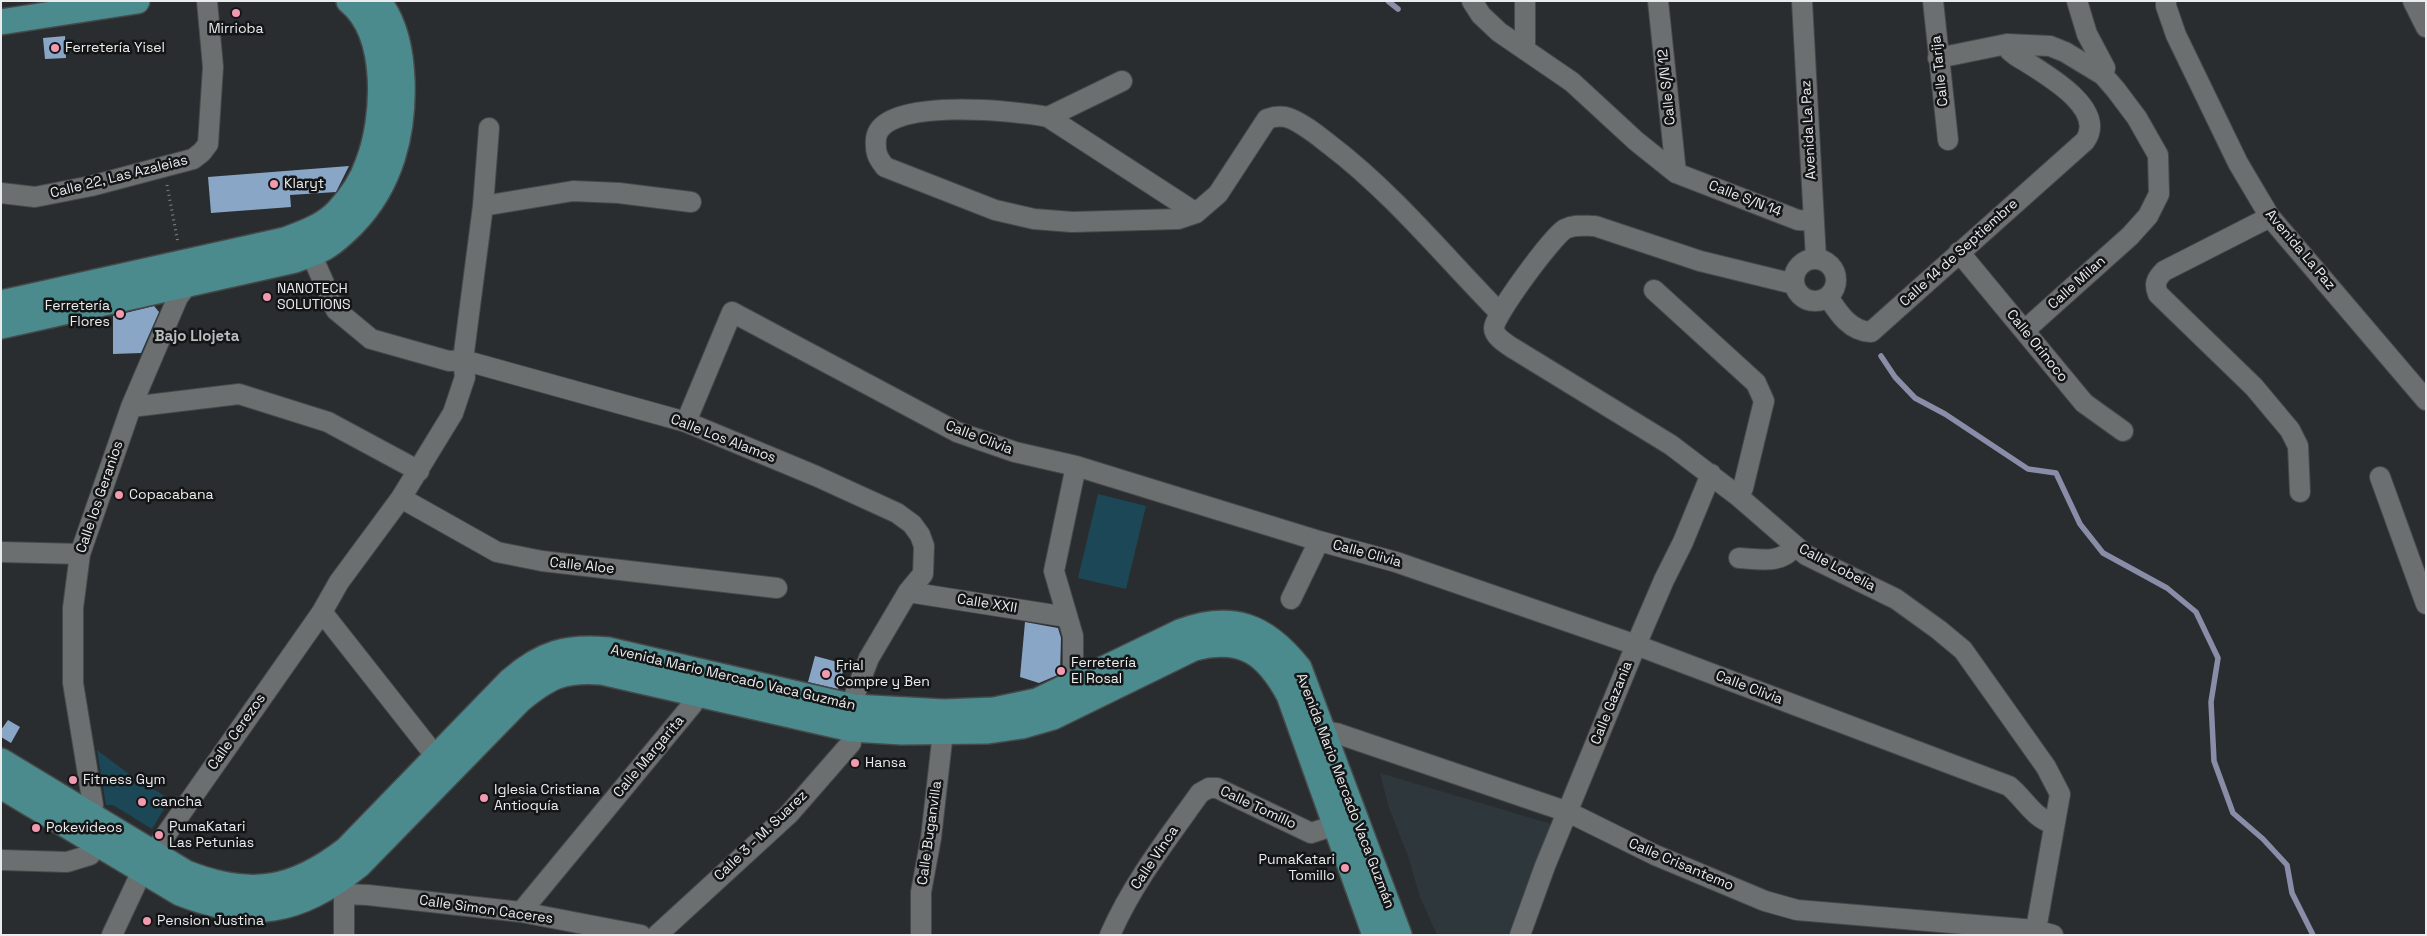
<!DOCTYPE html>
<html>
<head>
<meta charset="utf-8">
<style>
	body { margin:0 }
	#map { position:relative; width:2427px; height:936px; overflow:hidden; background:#2a2d2f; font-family:"Space Grotesk",sans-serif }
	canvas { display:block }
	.frame { position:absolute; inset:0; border:2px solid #e9ebec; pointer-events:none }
</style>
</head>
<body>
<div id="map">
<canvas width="2427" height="936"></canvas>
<div class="frame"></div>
</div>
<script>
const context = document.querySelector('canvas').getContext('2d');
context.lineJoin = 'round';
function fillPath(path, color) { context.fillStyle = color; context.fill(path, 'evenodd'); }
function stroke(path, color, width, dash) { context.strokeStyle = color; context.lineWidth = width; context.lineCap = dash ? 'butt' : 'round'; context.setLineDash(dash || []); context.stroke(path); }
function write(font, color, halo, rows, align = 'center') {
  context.font = font + ' "Space Grotesk",sans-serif'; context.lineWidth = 5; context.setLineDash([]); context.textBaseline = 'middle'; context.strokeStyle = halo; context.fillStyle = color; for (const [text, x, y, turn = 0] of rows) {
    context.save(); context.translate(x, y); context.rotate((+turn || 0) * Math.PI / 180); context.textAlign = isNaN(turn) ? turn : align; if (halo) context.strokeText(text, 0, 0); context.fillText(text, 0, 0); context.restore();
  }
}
const built = new Path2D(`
	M1380,773l171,51 -43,111h-71l-17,-38 -12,-41 -19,-48z`);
const green = new Path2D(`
	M1098,494l48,12 -20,83 -48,-11z
	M97,750l36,27 37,22 -18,30 -39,-24h-7z`);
const stream = new Path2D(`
	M1388,1l10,8
	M1881,356l14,21 20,21 30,16 83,55 28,4 24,51 23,29 64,35 29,24 22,46 -7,44 3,59 19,52 30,26 24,26 5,28 21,42`);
const building = new Path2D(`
	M65,36l1,22 -21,1 -2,-21z
	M349,166l-13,26 -46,3 1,12 -80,6 -3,-36z
	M154,306l5,6 -18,41 -28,1v-38z
	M1025,622l33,6 3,10 -1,36 -21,9 -19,-6z
	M815,656l30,8 -7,25 -30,-7z
	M8,720l12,7 -9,16 -10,-6v-7z`);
const path = new Path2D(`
	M167,185l11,58`);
const minor = new Path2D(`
	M1472,1l9,14 18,17 73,50 64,59 40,32 122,47 16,1
	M1658,1l18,172
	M1802,1l14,258
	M1933,1l15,139
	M2077,1l10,33 18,34 -2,7
	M2166,1v5l10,29 62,128 32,54 156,183
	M2413,1l13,26
	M1525,50v-49
	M1938,58l69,-14 43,2 15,6 38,23 13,15 21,28 21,37 1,39 -11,22 -18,20 -105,94
	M1048,117l74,-36
	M1,193l34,4 56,-11 102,-27 9,-7 6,-8 5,-77 -6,-66
	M483,206l90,-15 46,2 72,9
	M1196,213l-148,-96c-30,-6 -168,-21 -172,22 -1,13 1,18 9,28l110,43 39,9 38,3 106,-3 18,-6 22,-19 49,-75c8,-3 14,-4 22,-1 15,6 28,17 41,27 63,48 114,111 170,168
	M2270,217l-106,54c-8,8 -10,13 -6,23l96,93 36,43 8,16 2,46
	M1959,252l125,151 39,28
	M313,253l3,12 20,45 35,29 78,22 14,-1 223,62 130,54 81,37 15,11 8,11 4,11 -1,28 -15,18 -39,66 -14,36 -2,13
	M1794 280a21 21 0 1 1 42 0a21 21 0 1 1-42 0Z
	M1794,284l-94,-23 -105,-35c-10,0 -20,-2 -30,3 -12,7 -71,86 -71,99 0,8 11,15 17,19l160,98 67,51 68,59 90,44 43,31 24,20 83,117 14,27 -25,141
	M1654,290l102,93 8,18 -21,87 -5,8
	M1828,297c11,17 22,34 43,35l214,-191c24,-34 -47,-71 -70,-86l-5,-4 -3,-7
	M131,407l108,-13 89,28 91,49
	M686,422l46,-110 225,120 58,20 61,14 243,75 77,21 240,83 373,141c16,13 24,32 45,38
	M1076,466l-22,105 19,65v33l7,13
	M2380,477l46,127
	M401,498l96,54 45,9 235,27
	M1,552l79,2
	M1739,558c20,1 42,7 56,-12
	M908,592l159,25
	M1291,599l28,-58
	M322,612l115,146
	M1324,731l12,2 232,79 87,43 110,46 32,9 238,20 18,5
	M89,814l4,-9 -20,-122v-75l7,-54 51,-147 47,-110 11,-14
	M153,853l169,-241 17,-30 62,-84 52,-85 12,-36 -2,-17 20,-154 6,-78
	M1,860l66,2 23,-7 7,-11
	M335,884l9,10 24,1 153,17 120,23
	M521,912l171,-207 6,-12
	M112,935l30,-64
	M344,935v-41
	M657,935l132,-121 62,-71 1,-14
	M921,935v-43l10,-54 12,-106
	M1110,935c22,-51 58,-97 90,-142l9,-5h8l94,45 25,-8
	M1520,935l25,-69 91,-221 28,-65 19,-38 28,-68`);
const major = new Path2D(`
	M1,22l136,-21
	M1,303l284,-63c19,-7 39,-14 53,-29 13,-14 24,-30 30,-48 17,-44 22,-129 -19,-162
	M1,326l294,-66c10,-4 20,-7 29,-12 11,-6 20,-15 29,-24 38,-39 51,-91 49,-144 -1,-27 -6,-57 -24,-79
	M1,761l185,112c64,25 107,18 161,-24l163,-168c32,-28 57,-35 98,-31l245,57 91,5 50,-2 43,-9 143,-69c52,-19 85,-7 119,36l100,267
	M1,786l179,107c72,28 119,21 179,-28l161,-165c29,-24 44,-31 82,-28l250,57 50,3 86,-1 34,-5 31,-9 141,-69c48,-12 72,4 95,47l86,240`);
const markers = [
	[236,13,5,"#f29ab0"],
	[55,48,5,"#f29ab0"],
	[274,184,5,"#f29ab0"],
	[267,297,5,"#f29ab0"],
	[120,314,5,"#f29ab0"],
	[119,495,5,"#f29ab0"],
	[1061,671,5,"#f29ab0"],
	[826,674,5,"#f29ab0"],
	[855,763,5,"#f29ab0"],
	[73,780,5,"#f29ab0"],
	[484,798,5,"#f29ab0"],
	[142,802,5,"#f29ab0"],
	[36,828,5,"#f29ab0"],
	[159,835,5,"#f29ab0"],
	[1345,868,5,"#f29ab0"],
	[147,921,5,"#f29ab0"]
];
const poiNames = [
	["Mirrioba",236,29,"center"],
	["Ferretería Yisel",65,48],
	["Klaryt",284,184],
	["NANOTECH",277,289],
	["SOLUTIONS",277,305],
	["Ferretería",110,306,"right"],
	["Flores",110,322,"right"],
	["Copacabana",129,495],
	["Ferretería",1071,663],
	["El Rosal",1071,679],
	["Frial",836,666],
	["Compre y Ben",836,682],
	["Hansa",865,763],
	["Fitness Gym",83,780],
	["Iglesia Cristiana",494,790],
	["Antioquía",494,806],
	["cancha",152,802],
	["PumaKatari",169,827],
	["Las Petunias",169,843],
	["Pokevideos",46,828],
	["PumaKatari",1335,860,"right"],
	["Tomillo",1335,876,"right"],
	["Pension Justina",157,921]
];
const streetNames = [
	["Calle Tarija",1940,71,-96],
	["Calle S/N 12",1667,87,-96],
	["Avenida La Paz",1809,130,-93],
	["Calle 22, Las Azaleias",119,177,-14],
	["Calle S/N 14",1745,199,21],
	["Avenida La Paz",2300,250,50],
	["Calle 14 de Septiembre",1959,253,-42],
	["Calle Milan",2077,283,-42],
	["Calle Orinoco",2037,346,51],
	["Calle Clivia",979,438,21],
	["Calle Los Alamos",723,439,21],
	["Calle los Geranios",100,497,-71],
	["Calle Clivia",1367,554,15],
	["Calle Aloe",582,566,6],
	["Calle Lobelia",1837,568,28],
	["Calle XXII",987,604,9],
	["Avenida Mario Mercado Vaca Guzmán",733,678,13],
	["Calle Clivia",1749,688,21],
	["Calle Gazania",1612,703,-68],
	["Calle Cerezos",237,732,-55],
	["Calle Margarita",649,757,-50],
	["Avenida Mario Mercado Vaca Guzmán",1345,791,69],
	["Calle Tomillo",1258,808,25],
	["Calle Buganvilla",930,833,-82],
	["Calle 3 - M. Suarez",761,836,-44],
	["Calle Vinca",1155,858,-56],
	["Calle Crisantemo",1681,865,23],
	["Calle Simon Caceres",486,910,8]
];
const neighbourhoodNames = [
	["Bajo Llojeta",197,337]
];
fillPath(built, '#2e383c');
fillPath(green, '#1c4756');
stroke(stream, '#8a8da7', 5.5);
fillPath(building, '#8aa6c7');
stroke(minor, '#46494a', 22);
stroke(major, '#46494a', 28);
stroke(path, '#828486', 3, [1, 4]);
stroke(minor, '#6b6f70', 20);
stroke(major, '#4b8b8d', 25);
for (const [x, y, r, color] of markers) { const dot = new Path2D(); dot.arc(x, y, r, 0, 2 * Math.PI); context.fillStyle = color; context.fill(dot); stroke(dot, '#141516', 2); }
write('14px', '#e9ebec', '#141516', poiNames, 'left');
write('14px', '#e9ebec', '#141516', streetNames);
write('bold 15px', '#babfc0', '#141516', neighbourhoodNames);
</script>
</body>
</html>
